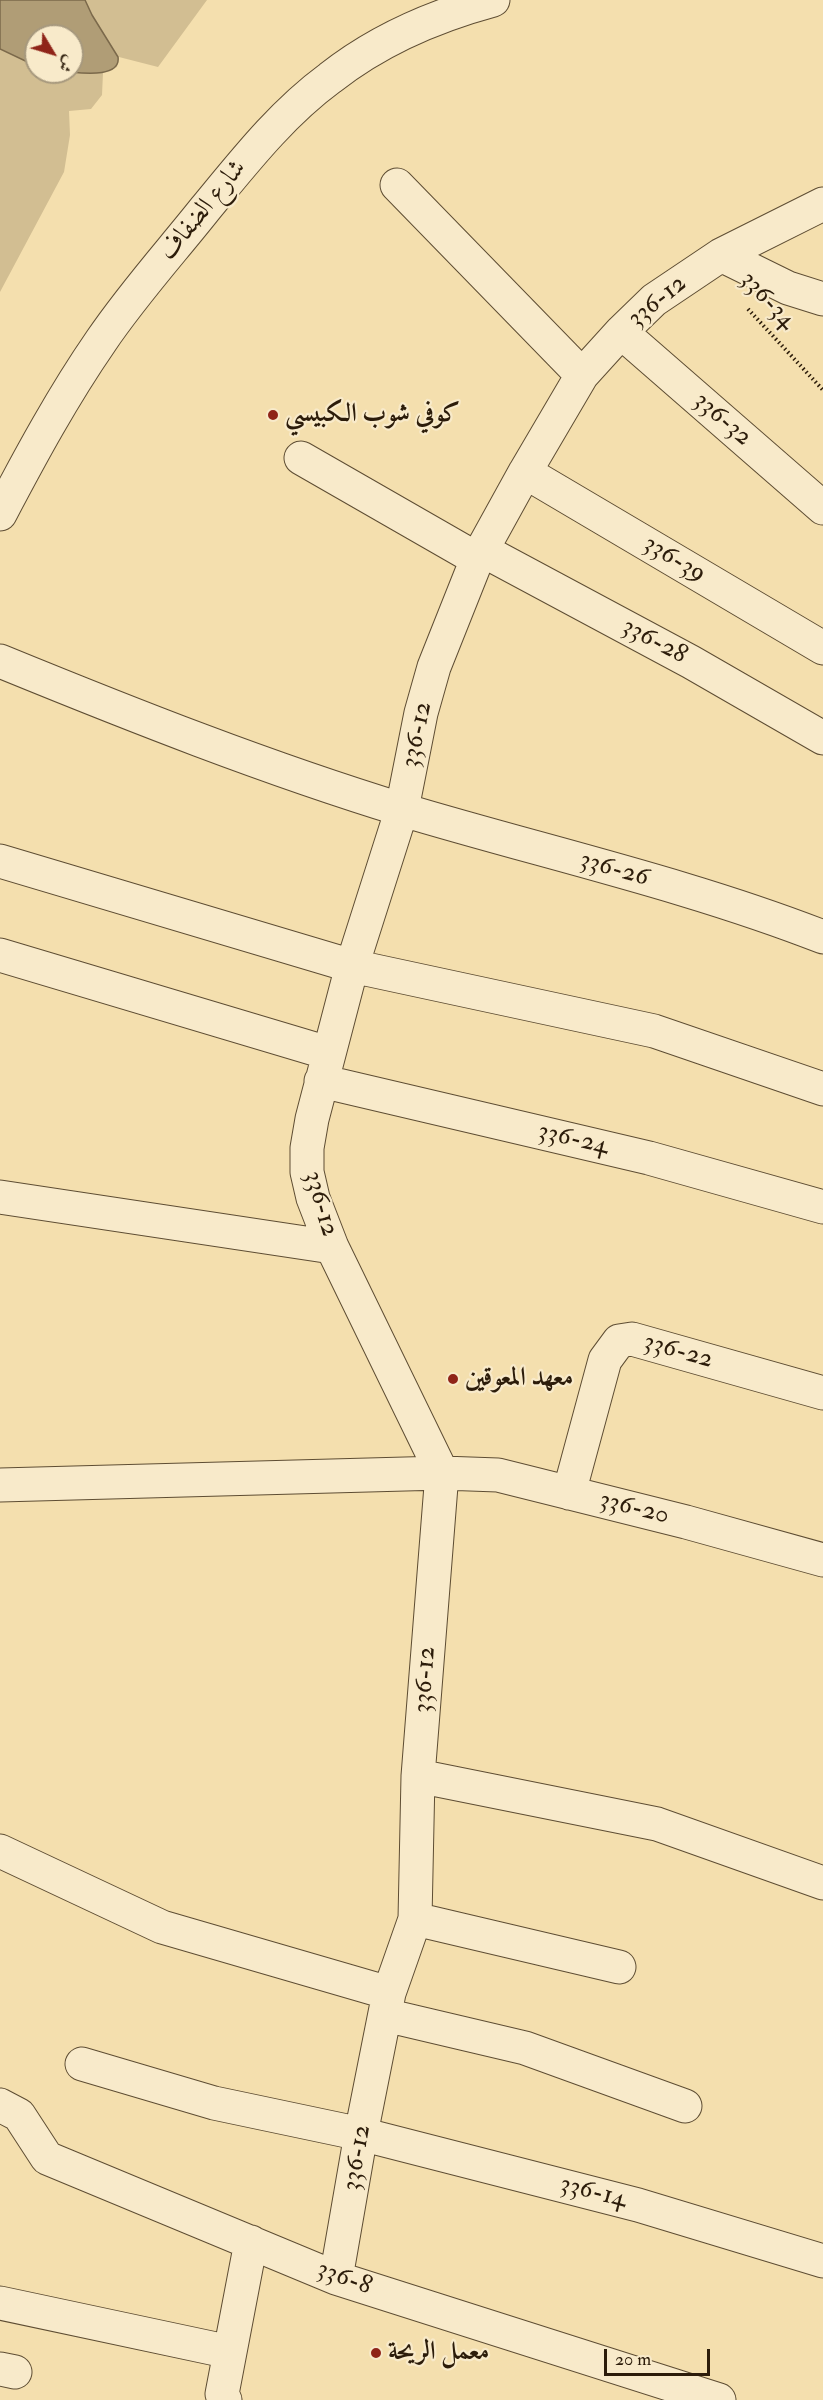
<!DOCTYPE html>
<html>
<head>
<meta charset="utf-8">
<style>
	body { margin:0 }
	#map { position:relative; width:823px; height:2400px; overflow:hidden; background:#f4dfae; font-family:"IM FELL Double Pica",Amiri,serif }
	canvas { display:block }
	.north { position:absolute; left:24px; top:24px; width:60px; height:60px; box-sizing:border-box; background:#f8eaca; border:2px solid #a6987d; border-radius:50%; rotate:128deg; font-size:16px; font-weight:700; line-height:24px; text-align:center; color:#2c1c0a }
	.north::after { content:''; display:block; margin:auto; width:21px; height:27px; background:#8f2418; clip-path:polygon(50% 0,100% 100%,50% 72%,0 100%) }
	.scale { position:absolute; left:604px; top:2349px; width:106px; height:27px; box-sizing:border-box; border:3px solid #2c1c0a; border-top:0; padding-left:8px; font-size:18px; line-height:21px; white-space:nowrap; color:#2c1c0a; -webkit-text-stroke:4px #f8eaca; paint-order:stroke }
</style>
</head>
<body>
<div id="map">
<canvas width="823" height="2400"></canvas>
<div class="north">ش</div>
<div class="scale">20 m</div>
</div>
<script>
const context = document.querySelector('canvas').getContext('2d');
context.lineJoin = 'round';
function fillPath(path, color) { context.fillStyle = color; context.fill(path, 'evenodd'); }
function stroke(path, color, width, dash) { context.strokeStyle = color; context.lineWidth = width; context.lineCap = dash ? 'butt' : 'round'; context.setLineDash(dash || []); context.stroke(path); }
function write(font, color, halo, rows, align = 'center') {
  context.font = font + ' "IM FELL Double Pica",Amiri,serif'; context.lineWidth = 4.5; context.setLineDash([]); context.textBaseline = 'middle'; context.strokeStyle = halo; context.fillStyle = color; for (const [text, x, y, turn = 0] of rows) {
    context.save(); context.translate(x, y); context.rotate((+turn || 0) * Math.PI / 180); context.textAlign = isNaN(turn) ? turn : align; if (halo) context.strokeText(text, 0, 0); context.fillText(text, 0, 0); context.restore();
  }
}
const green = new Path2D(`
	M0,0h207l-49,67 -39,-10 -2,10 -14,6 -1,22 -11,14 -22,2 1,24 -6,37 -64,120zM36,36h36v36h-36z`);
const water = new Path2D(`
	M0,0h85l7,15 26,42c3,21 -36,16 -49,15h3v-36h-36v30l-36,-17z`);
const path = new Path2D(`
	M748,309l75,81`);
const minor = new Path2D(`
	M397,185l185,190
	M721,255l67,33 35,11
	M621,332l202,176
	M301,458l176,101
	M525,472l298,176
	M0,514c31,-59 63,-118 101,-173 31,-46 69,-88 104,-132 38,-46 76,-95 125,-131 48,-38 104,-62 163,-78
	M482,550l209,112 132,76
	M0,661c132,54 266,107 403,149 140,42 284,74 420,127
	M0,861l352,105 302,65 169,58
	M0,955l328,98
	M321,1081l328,77 174,49
	M0,1197l332,50
	M0,1485l442,-12 56,2 188,47 137,38
	M569,1493l36,-133 14,-19 13,-2 191,54
	M418,1776l239,48 166,59
	M0,1851l162,76 227,66
	M415,1919l204,48
	M385,2015l140,33 160,58
	M82,2064l132,39 147,31 277,71 185,56
	M0,2105l19,10 28,43 289,120 383,122
	M336,2278l25,-144 28,-141 26,-74 3,-143 24,-303 -110,-226 -19,-49 -6,-26v-24l5,-29 40,-153 50,-157 19,-96 13,-46 43,-108 48,-87 57,-97 39,-43 33,-32 67,-45 102,-51
	M0,2303l230,49
	M0,2369l15,3
	M225,2400l-3,-6 29,-152`);
const markers = [
	[273,415,6,"#8f2418"],
	[453,1379,6,"#8f2418"],
	[376,2353,6,"#8f2418"]
];
const streetNames = [
	["شارع الضفاف",204,211,-51],
	["336-34",767,301,47],
	["336-12",658,302,-39],
	["336-32",722,420,41],
	["336-39",674,560,31],
	["336-28",654,642,28],
	["336-12",418,735,-78],
	["336-26",614,870,16],
	["336-24",573,1140,13],
	["336-12",320,1204,74],
	["336-22",678,1352,16],
	["336-20",634,1509,14],
	["336-12",426,1680,-86],
	["336-12",358,2158,-80],
	["336-14",593,2193,14],
	["336-8",344,2279,20]
];
const poiNames = [
	["كوفي شوب الكبيسي",285,415],
	["معهد المعوقين",465,1379],
	["معمل الريحة",388,2353]
];
fillPath(green, '#d2be92');
fillPath(water, '#b09d76');
stroke(water, '#7b694b', 1.5);
stroke(minor, '#5e4d33', 35);
stroke(path, '#2c1c0a', 4, [1.5, 3]);
stroke(minor, '#f8eaca', 33);
for (const [x, y, r, color] of markers) { const dot = new Path2D(); dot.arc(x, y, r, 0, 2 * Math.PI); context.fillStyle = color; context.fill(dot); stroke(dot, '#f8eaca', 2); }
write('26px', '#2c1c0a', '#f8eaca', streetNames);
write('bold 26px', '#2c1c0a', '#f8eaca', poiNames, 'left');
</script>
</body>
</html>
